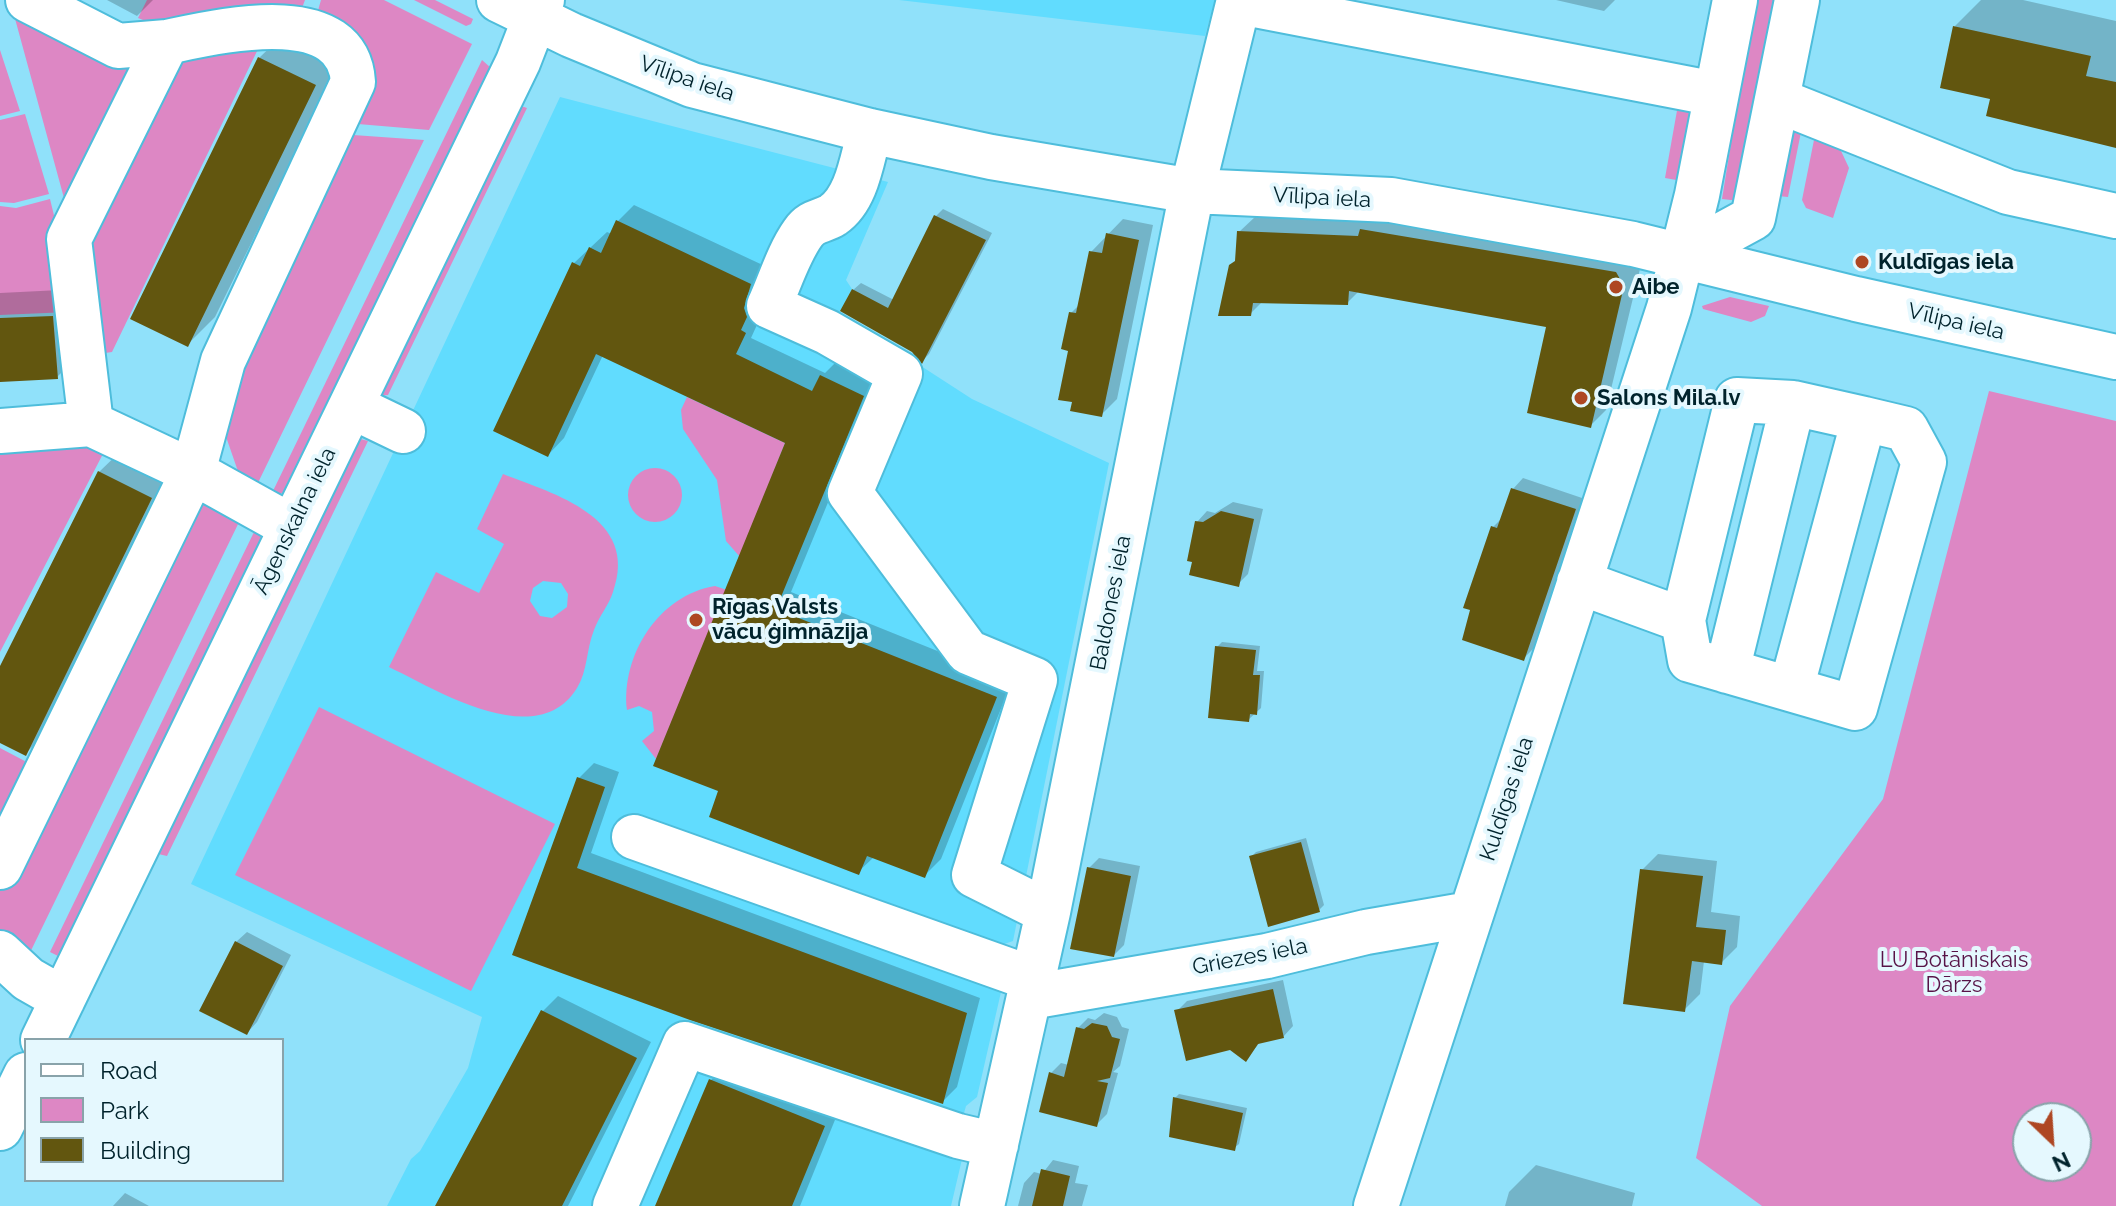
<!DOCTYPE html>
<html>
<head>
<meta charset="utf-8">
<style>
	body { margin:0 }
	#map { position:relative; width:2116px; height:1206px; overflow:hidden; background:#90e1fa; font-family:Raleway,sans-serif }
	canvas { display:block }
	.legend { position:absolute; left:24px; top:1038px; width:260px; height:144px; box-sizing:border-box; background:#e5f8fe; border:2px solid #89a3aa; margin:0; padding:10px 14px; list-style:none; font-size:24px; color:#00232c }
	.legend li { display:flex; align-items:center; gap:16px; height:40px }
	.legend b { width:40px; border:2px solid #89a3aa }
	.north { position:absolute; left:2012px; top:1102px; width:80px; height:80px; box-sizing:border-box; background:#e5f8fe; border:2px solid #89a3aa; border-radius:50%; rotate:155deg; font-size:22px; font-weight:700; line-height:32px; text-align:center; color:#00232c }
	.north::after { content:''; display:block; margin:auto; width:28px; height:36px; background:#ae4723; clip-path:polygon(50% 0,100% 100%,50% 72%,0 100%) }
</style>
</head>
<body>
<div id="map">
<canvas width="2116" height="1206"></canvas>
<ul class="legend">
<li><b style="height:10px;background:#fff"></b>Road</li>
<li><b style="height:22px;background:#dd87c4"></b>Park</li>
<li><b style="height:22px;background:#62560f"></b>Building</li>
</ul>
<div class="north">N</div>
</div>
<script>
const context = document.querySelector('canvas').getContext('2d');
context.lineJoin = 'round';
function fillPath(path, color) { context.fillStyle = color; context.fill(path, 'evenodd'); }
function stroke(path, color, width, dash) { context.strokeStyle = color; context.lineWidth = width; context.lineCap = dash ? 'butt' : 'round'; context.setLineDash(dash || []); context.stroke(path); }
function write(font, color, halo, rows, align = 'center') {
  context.font = font + ' Raleway,sans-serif'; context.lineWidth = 8; context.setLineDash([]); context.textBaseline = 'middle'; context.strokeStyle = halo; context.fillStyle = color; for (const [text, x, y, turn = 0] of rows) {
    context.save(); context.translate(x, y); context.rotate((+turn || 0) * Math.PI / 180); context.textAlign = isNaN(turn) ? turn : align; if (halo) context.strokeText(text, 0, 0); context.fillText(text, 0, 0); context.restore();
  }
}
const built = new Path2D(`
	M899,0h316l-10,36z
	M560,97l328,85 -42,98 6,9 -17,32 86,45 51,33 137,64 -96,478 -26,9 -8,27 22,15 -24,105 -11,9 -12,42 9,7 -12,51h-564l24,-47 9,-8 48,-83 14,-51 -291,-133z`);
const green = new Path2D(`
	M147,0h158l-6,16 -123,17 -38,-15z
	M321,0h63l88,44 -43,86 -83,-7 -31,-102z
	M414,0h21l38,19 -2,5 -5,2z
	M1754,0h24l-38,201 -18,-2z
	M14,15l140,38 -84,167z
	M259,47l-147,305 -20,3 -13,-114 103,-193z
	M0,50l20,61 -20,5z
	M482,60l9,8 -208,424 -6,5 -5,-4z
	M518,105l9,3 -139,287 -14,1z
	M1678,105l19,4 -15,72 -17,-3z
	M25,114l24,80 -35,9 -14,-1v-82z
	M1791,124l11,3 -14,70 -10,-1z
	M1816,130l19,8 14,30 -16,50 -27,-10 -4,-8z
	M339,134l85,6 -169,349 -14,-9 -18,-52v-53z
	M50,199l10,41 9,72 -69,3v-109l16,2z
	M1730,297l39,9 -4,10 -14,6 -48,-13 -1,-3z
	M1989,391l127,30v785h-354l-66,-48 34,-152 153,-207zM2028,1118h48v48h-48z
	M687,397l98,46 -45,114 -14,-16 -9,-61 -34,-51 -2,-19z
	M357,438l11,3 -201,415 -13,-3z
	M80,443l25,7 -105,202v-201z
	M628 495a27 27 0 1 1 54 0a27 27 0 1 1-54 0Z
	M503,474c51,20 137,43 110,118 -4,13 -14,24 -19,38 -8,20 -6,40 -17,58 -40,65 -140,2 -188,-21l47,-95 43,21 25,-49 -27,-15zM543,581l18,2 7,11 -1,13 -15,11 -12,-2 -10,-15 3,-13z
	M193,493l48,25 -218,449 -23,-22v-65z
	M255,530l10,4 -205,423 -10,-5z
	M715,586l12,4 -71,169 -14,-18 12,-10 -2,-19 -13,-6 -12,4c-6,-55 32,-115 88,-124z
	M319,707l236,117 -84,167 -236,-116z
	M0,748l40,21 -40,82z`);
const shadow = new Path2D(`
	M107,0h46l-16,16z
	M1556,0h59l-11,11z
	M1981,0h42l93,21v125l-123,-48 -38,-72z
	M287,31l55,27 -127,259 -27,27 71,-286z
	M634,205l133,62 -6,49 -10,22 74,35 13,-13 41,19 -88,213 221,89 -71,178 -17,17 -50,-19 -16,15 -137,-82 67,-348 -185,-87 -39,83 -16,17 26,-192 33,-31 5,2 6,-13z
	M943,209l49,24 -63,121 -7,7 -69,-71 8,-7 33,17 42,-84z
	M1378,214l254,43 8,12 -34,141 -16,16 -42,-101 -189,-34 -12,12 -84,-2 -13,13 -12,-54 1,-28 17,-16z
	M1123,219l30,6 -36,174 -16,16 -27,-14 -3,-88 9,-9 11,-52z
	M80,289l5,60 -28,28 -57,3v-87z
	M127,445l51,26 -125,255 -27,27 -26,-13v-70l99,-198z
	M1523,478l62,21 -51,149 -10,10 -31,-131 10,-10 10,-28z
	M1233,502l30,7 -15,65 -10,10 -41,-62 10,-11 8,2z
	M1222,642l38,4 -3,25h7l-3,37 -13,12 -31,-73z
	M594,763l25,9 -28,81 389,145 -23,89 -15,15 -427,-148 64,-176z
	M1306,838l18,67 -5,5 -68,-53 5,-5z
	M1658,854l59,7 -6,51 29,4 -3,31 -16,16 -17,-2 -4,33 -16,16 -42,-140z
	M1099,858l41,8 -16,79 -10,10 -25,-87z
	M247,932l44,23 -34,67 -10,11 -11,-91z
	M1283,980l10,46 -10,11 -22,4 -15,18 -69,-48 10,-10z
	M558,996l93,46 -83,164h-131l105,-194z
	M1104,1013l13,4 5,10 7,2 -9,37 -7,6 5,1 -11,41 -10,10 -46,-51 10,-10 8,2 9,-37 10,-10 7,2z
	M727,1064l112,46 -39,96h-142l53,-126z
	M1179,1094l68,14 -8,36 -5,4 -59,-50z
	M1053,1160l26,6 -4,17 13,2 -6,21h-64l6,-23 10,-11 8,2z
	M1536,1165l99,28 -3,13h-127l4,-14z
	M125,1193l24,13h-36z`);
const building = new Path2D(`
	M1953,26l138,30 -5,20 30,6v66l-130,-32 4,-17 -50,-11z
	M258,57l58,28 -128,262 -58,-28z
	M934,215l52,25 -64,124 -10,-12 -72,-41 12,-22 36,19z
	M616,220l135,64 -7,24 3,9 -6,13 5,3 -10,21 76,37 8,-16 44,21 -88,213 221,88 -72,181 -58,-22 -8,19 -150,-58 9,-26 -65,-25 132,-323 -189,-89 -48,103 -55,-26 79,-169 8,4 9,-19 12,6z
	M1360,229l256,43 8,14 -33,142 -64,-15 19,-86 -197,-36 -1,14 -95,-2 -2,13h-33l11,-51 6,-4 2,-30 121,5z
	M1106,233l33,7 -37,177 -32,-6 2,-9 -14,-2 10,-49 -7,-2 8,-37 7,1 13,-62 13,2z
	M53,316l5,63 -58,3v-64z
	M98,471l54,27 -126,258 -26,-13v-77z
	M1511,488l65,21 -52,152 -62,-21 8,-30 -7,-2 28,-82 6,2z
	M1221,511l33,8 -15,68 -50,-12 3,-13 -5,-1 8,-40 8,1z
	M1215,646l41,4 -3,25h7l-3,40 -7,-1 -1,8 -41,-4z
	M577,777l28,10 -28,81 390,145 -24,91 -253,-84 -178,-65z
	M1301,842l19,70 -52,15 -19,-71z
	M1087,867l44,9 -17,81 -44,-8z
	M1640,869l63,7 -7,51 30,3 -4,35 -30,-4 -7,51 -62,-8z
	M235,941l48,25 -36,69 -48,-24z
	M1273,989l11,49 -26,6 -12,18 -16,-12 -44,11 -12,-51z
	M541,1010l96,48 -75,148h-127z
	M1092,1023l15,3 5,11 8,2 -10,39 -13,3 11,2 -11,44 -58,-15 10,-40 15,5 12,-50 8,2z
	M709,1079l116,47 -33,80h-137z
	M1173,1097l70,16 -8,38 -66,-14z
	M1041,1169l29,7 -7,30h-31z`);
const minor = new Path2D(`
	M28,0l90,46 49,-4
	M499,0l72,35 121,50 178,46 121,26 201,34 199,9 242,44 223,55 260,58
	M1239,2l477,92
	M1777,100l231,92 108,24
	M870,131c-8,26 -12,67 -37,84 -11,7 -21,5 -30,18 -15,21 -23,49 -34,73l58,26 73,42 -50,119 118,159 67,28 -61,195 74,37
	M1683,256l70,-38 44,-218
	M351,406l52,25
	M0,431l91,-7 102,48 99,55
	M1579,582l104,38 7,40c55,16 110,32 165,48l69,-246 -18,-33 -42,-10 -73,270
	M1683,620l54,-220 56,3
	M1727,671l66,-268 71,16
	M634,837l399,142
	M0,867l193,-395 30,-111 130,-279c-5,-82 -133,-51 -186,-40l-98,197 22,185
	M0,953l28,26 35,20
	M1030,997l237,-41 99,-24 104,-18
	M43,1040l475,-978 24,-62
	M0,1128l26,-53
	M615,1206l70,-162 273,92 38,9
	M982,1206l66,-294 144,-721 47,-191
	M1376,1206l293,-898 28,-113 38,-195`);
const markers = [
	[1862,262,8,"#ae4723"],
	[1616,287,8,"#ae4723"],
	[1581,398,8,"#ae4723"],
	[696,620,8,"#ae4723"]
];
const streetNames = [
	["Vīlipa iela",687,79,19],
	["Vīlipa iela",1322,198,3],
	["Vīlipa iela",1956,322,13],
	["Āgenskalna iela",295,521,-64],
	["Baldones iela",1111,603,-79],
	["Kuldīgas iela",1507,799,-72],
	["Griezes iela",1250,957,-11]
];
const poiNames = [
	["Kuldīgas iela",1878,262],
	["Aibe",1632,287],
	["Salons Mila.lv",1597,398],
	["Rīgas Valsts",712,607],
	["vācu ģimnāzija",712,632]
];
const parkNames = [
	["LU Botāniskais",1954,960],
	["Dārzs",1954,985]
];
fillPath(built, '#61dcfe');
fillPath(green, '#dd87c4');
fillPath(shadow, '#0003');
fillPath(building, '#62560f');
stroke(minor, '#4ebddb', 48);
stroke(minor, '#fff', 44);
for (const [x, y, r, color] of markers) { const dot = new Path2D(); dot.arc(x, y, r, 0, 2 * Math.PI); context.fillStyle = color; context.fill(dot); stroke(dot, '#e5f8fe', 3); }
write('22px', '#00232c', '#e5f8fe', streetNames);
write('bold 22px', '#00232c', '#e5f8fe', poiNames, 'left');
write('22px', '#571347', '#e5f8fe', parkNames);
</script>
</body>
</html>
